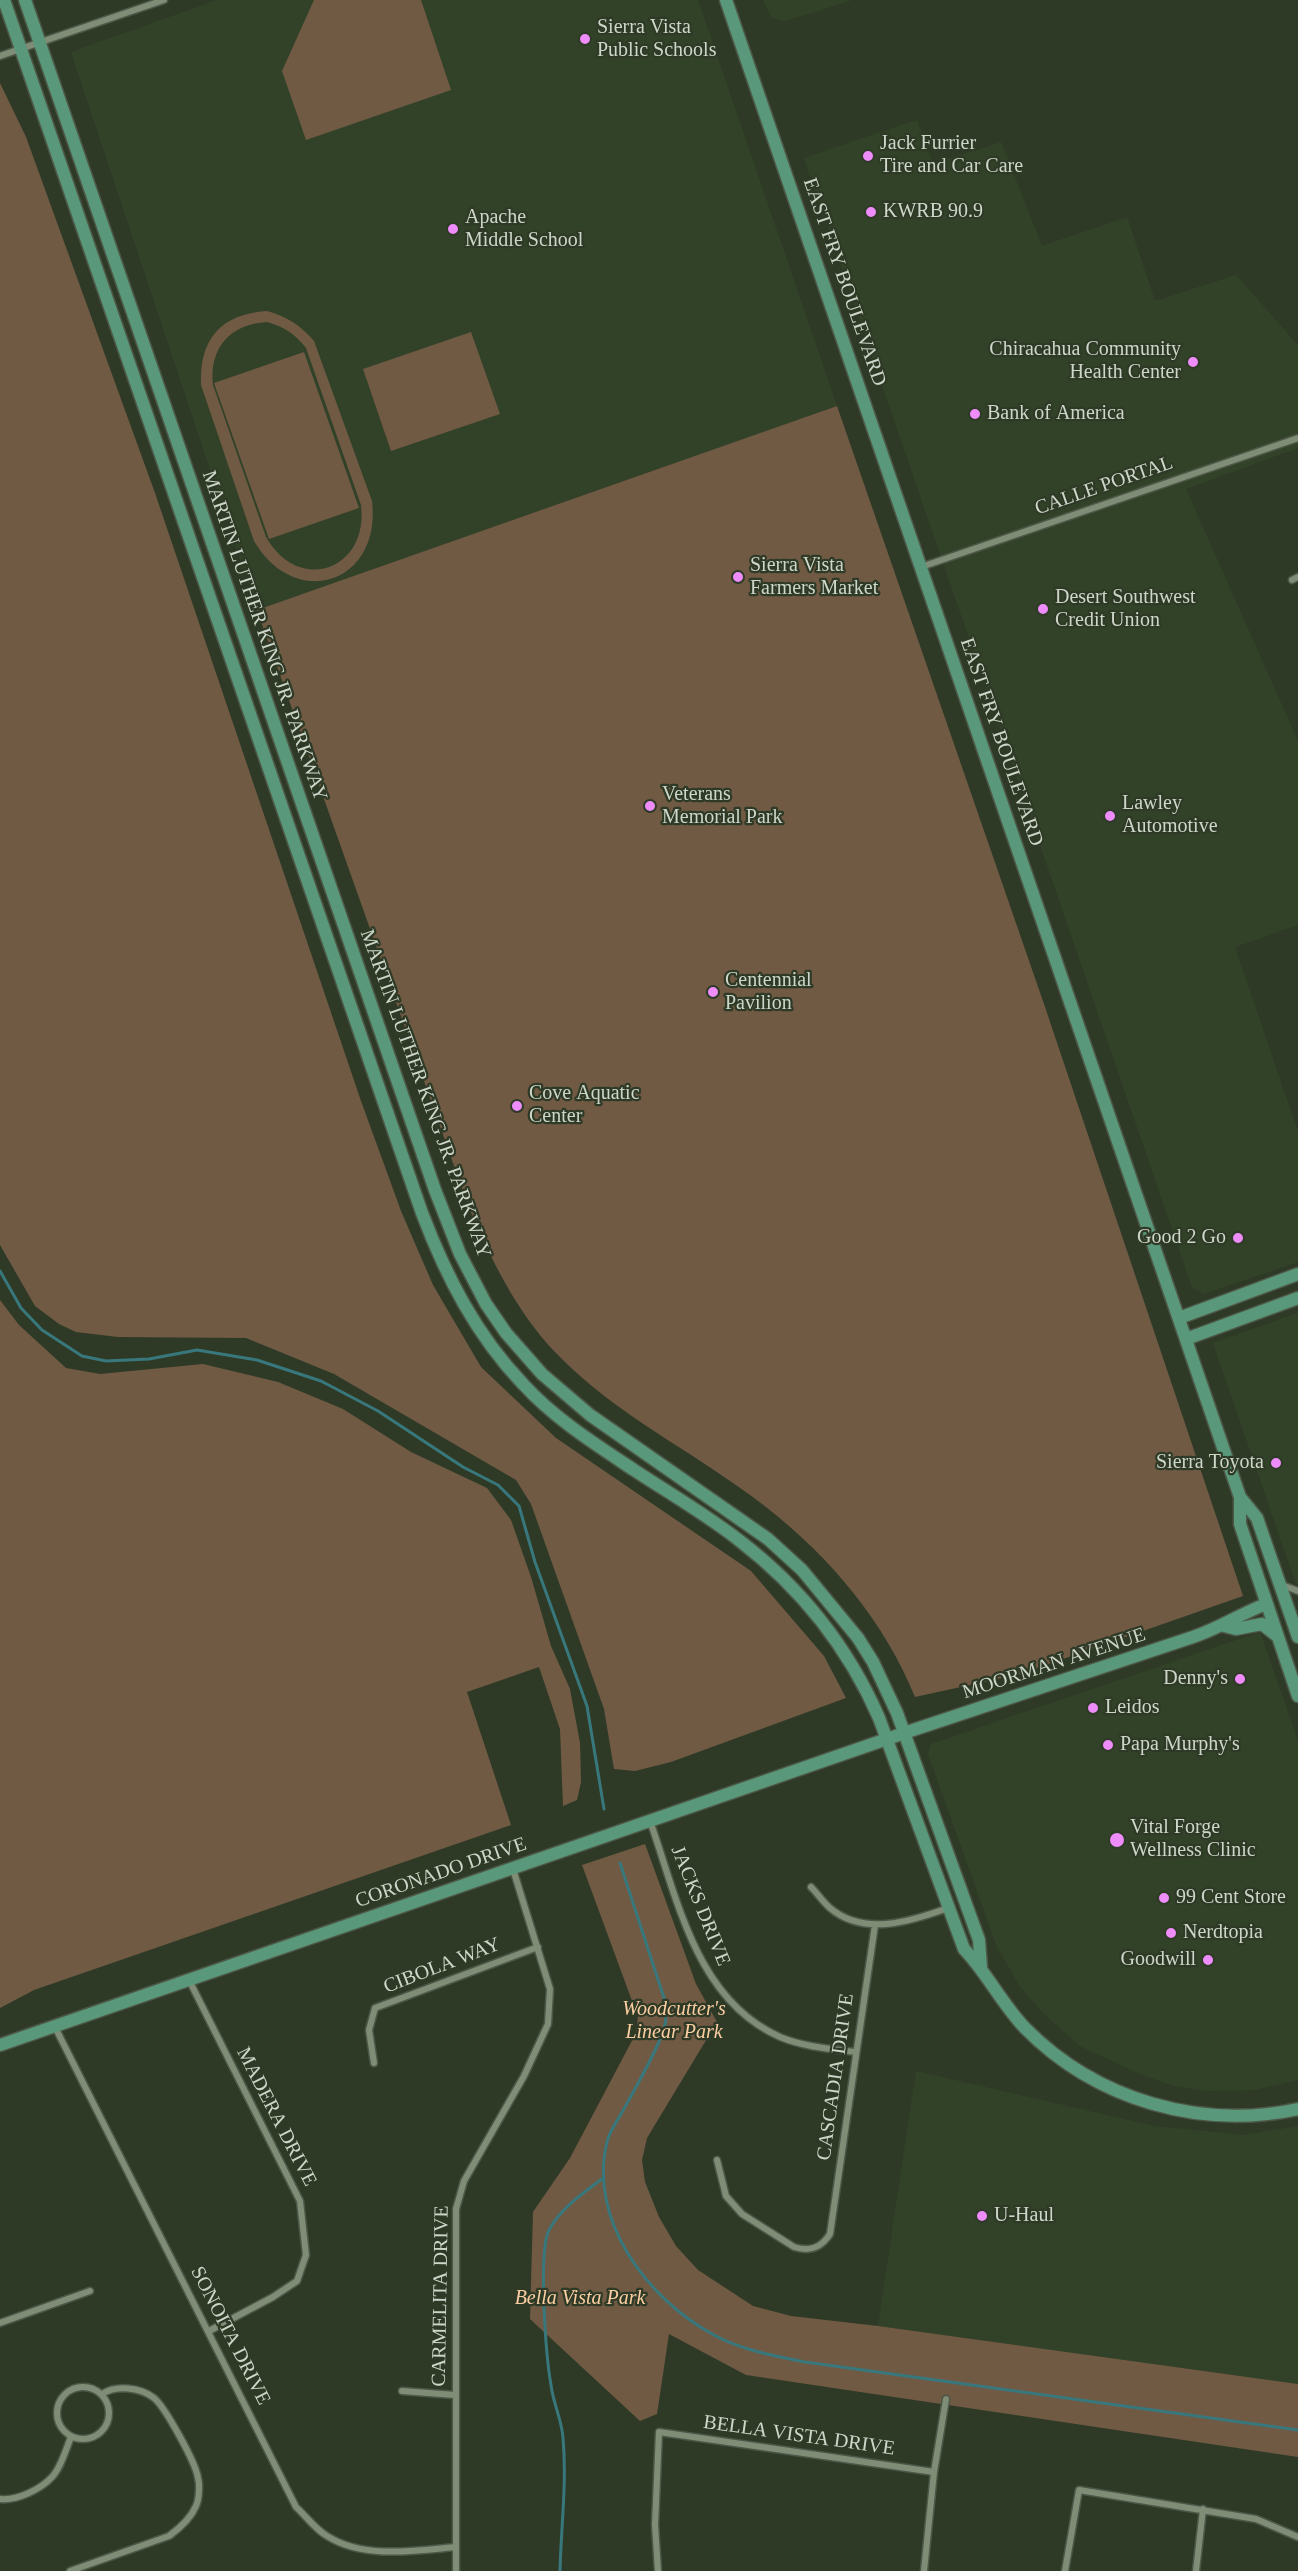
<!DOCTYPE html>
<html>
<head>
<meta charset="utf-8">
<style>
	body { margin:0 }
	canvas { display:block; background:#2e3a26 }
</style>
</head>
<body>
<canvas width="1298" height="2571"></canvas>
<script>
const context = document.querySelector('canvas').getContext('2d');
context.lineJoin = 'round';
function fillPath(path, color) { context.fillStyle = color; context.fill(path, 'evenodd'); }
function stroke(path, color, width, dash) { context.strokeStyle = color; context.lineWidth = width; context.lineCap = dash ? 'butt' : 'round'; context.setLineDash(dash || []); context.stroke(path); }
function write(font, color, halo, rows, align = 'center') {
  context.font = font + ' "Times New Roman",serif'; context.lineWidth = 4.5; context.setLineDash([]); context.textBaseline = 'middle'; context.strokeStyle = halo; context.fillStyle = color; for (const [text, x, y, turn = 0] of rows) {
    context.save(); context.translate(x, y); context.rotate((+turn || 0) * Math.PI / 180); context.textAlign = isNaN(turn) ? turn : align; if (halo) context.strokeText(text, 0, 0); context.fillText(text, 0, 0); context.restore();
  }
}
const built = new Path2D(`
	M217,0h481l139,406 -580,204 -186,-558z
	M763,0h89l-66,21 -14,-3z
	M917,120l16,44 68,-22 41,104 85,-29 28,84 81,-26 62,70v103l-112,41 112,252v184l-63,22 63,185v130l-94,32 -12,-7 -388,-1129z
	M1298,1313v270l-2,1 -83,-241z
	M1260,1632l38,109v339l-44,10 -48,1 -31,-5 -35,-12 -60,-28 -37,-33 -24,-28 -22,-38 -69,-193 3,-10z
	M916,2071l238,55 91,9 53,-9v258l-420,-58z`);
const green = new Path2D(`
	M314,0h107l30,90 -145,50 -24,-69z
	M0,83l26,54 129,356 206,608 40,110 32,74 48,82 75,71 195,133 73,85 22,42 -175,64 -36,9 -21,-2 -10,-60 -73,-205 -15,-24 -182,-106 -88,-36 -128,-1 -42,-5 -17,-8 -24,-18 -35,-61z
	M267,311c21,6 33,14 47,30l58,160c10,82 -76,111 -118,40l-53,-156c-2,-46 20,-71 66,-74zM267,322c18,5 28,12 39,26l55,157c8,65 -62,90 -95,32l-53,-152c-4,-37 17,-61 54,-63z
	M471,332l29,82 -109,37 -28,-82z
	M304,352l55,156 -90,31 -55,-156z
	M837,406l208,601 198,589 -223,78 -105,23c-31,-76 -84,-139 -149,-190 -69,-54 -150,-91 -211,-155 -39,-41 -64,-93 -86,-144l-212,-598z
	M0,1300l19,25 47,43 34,6 103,-10 75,18 65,27 68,43 76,36 24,32 20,57 20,69 19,43 10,54 1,39 -4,18 -14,6 -3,-77 -21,-62 -72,25 44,133 -477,165 -34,18z
	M645,1844l51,140 21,38 -70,116 -5,22 3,22 14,35 17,29 22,24 55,36 38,10 87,10 420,58v73l-552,-82 -77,-41 -12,80 -17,7 -110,-102 3,-107 37,-54 66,-125 2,-16 -56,-152z`);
const stream = new Path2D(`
	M0,1271l21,37 21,22 40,26 24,5 43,-2 48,-9 60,10 64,21 57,30 85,56 35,18 21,21 16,56 52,144 17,103
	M620,1863l45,138c0,8 2,16 0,23 -2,17 -34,72 -44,90 -5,9 -12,18 -14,28 -19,78 40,157 107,193 27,15 61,21 91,27l493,68
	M560,2571c1,-44 7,-88 3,-133 -1,-18 -10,-35 -12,-53 -5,-28 -13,-133 -2,-155 12,-22 34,-37 53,-51`);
const street = new Path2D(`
	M0,56l164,-56
	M921,567l377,-129
	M1292,580l6,-3
	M1282,1585l16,6
	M650,1821c28,79 46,179 130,216 24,10 51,12 76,15
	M811,1887c6,6 12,15 19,21 34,29 82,13 118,0
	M189,1980l111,221 6,54 -9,26 -24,16 -64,34
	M55,2027l241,480c10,9 19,22 31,29 36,23 87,15 128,11
	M374,2063l-5,-33 6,-22 163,-61
	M717,2160l9,36 16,18 52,33c16,5 27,1 36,-13l45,-309
	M0,2323l90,-32
	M57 2413a26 26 0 1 1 52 0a26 26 0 1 1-52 0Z
	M402,2391l53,4
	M0,2499c17,2 41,-10 52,-22 9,-9 14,-28 19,-40
	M70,2571l99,-35c11,-8 22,-18 27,-30 3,-6 4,-21 2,-28 -2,-15 -33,-71 -44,-80 -14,-11 -38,-13 -52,-4
	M456,2571v-362l8,-28 60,-105 24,-52 2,-35 -37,-120
	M658,2571l-3,-46 4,-93 275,40
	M924,2571l10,-99 12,-73
	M1065,2571l14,-81 177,29 42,18
	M1196,2571l7,-62`);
const secondary = new Path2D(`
	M4,0l418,1213c24,63 54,122 101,171 32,35 72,60 111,86 35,23 73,45 106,71 61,47 108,106 139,177l85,231c23,24 38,55 61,79 71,72 175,102 273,81
	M25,0l410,1190 25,64 26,50 20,29 36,41 48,41 178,124 34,31 56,68 15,24 24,51 82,227 2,27
	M726,0l514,1497v27l58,172
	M1179,1318l119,-44
	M1186,1339l112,-41
	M1240,1497l17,21 41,119
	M1224,1626l12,3 26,-5 15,12
	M0,2045l916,-316 277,-92c27,-9 47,-23 73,-33`);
const markers = [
	[585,39,6,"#ee8cf9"],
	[868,156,6,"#ee8cf9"],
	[871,212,6,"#ee8cf9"],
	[453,229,6,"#ee8cf9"],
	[1193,362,6,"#ee8cf9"],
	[975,414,6,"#ee8cf9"],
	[738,577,6,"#ee8cf9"],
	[1043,609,6,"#ee8cf9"],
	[650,806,6,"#ee8cf9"],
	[1110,816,6,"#ee8cf9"],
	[713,992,6,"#ee8cf9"],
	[517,1106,6,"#ee8cf9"],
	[1238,1238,6,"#ee8cf9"],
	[1276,1463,6,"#ee8cf9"],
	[1240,1679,6,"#ee8cf9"],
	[1093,1708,6,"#ee8cf9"],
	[1108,1745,6,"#ee8cf9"],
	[1117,1840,8,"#ee8cf9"],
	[1164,1898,6,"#ee8cf9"],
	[1171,1933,6,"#ee8cf9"],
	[1208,1960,6,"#ee8cf9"],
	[982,2216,6,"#ee8cf9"]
];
const poiNames = [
	["Sierra Vista",597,28],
	["Public Schools",597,51],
	["Jack Furrier",880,144],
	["Tire and Car Care",880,167],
	["KWRB 90.9",883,212],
	["Apache",465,218],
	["Middle School",465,241],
	["Chiracahua Community",1181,350,"right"],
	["Health Center",1181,373,"right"],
	["Bank of America",987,414],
	["Sierra Vista",750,566],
	["Farmers Market",750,589],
	["Desert Southwest",1055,598],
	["Credit Union",1055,621],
	["Veterans",662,795],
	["Memorial Park",662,818],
	["Lawley",1122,804],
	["Automotive",1122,827],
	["Centennial",725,981],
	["Pavilion",725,1004],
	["Cove Aquatic",529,1094],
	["Center",529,1117],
	["Good 2 Go",1226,1238,"right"],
	["Sierra Toyota",1264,1463,"right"],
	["Denny's",1228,1679,"right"],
	["Leidos",1105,1708],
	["Papa Murphy's",1120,1745],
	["Vital Forge",1130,1828],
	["Wellness Clinic",1130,1851],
	["99 Cent Store",1176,1898],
	["Nerdtopia",1183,1933],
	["Goodwill",1196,1960,"right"],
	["U-Haul",994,2216]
];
const streetNames = [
	["EAST FRY BOULEVARD",844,282,71],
	["CALLE PORTAL",1104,486,-19],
	["MARTIN LUTHER KING JR. PARKWAY",264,636,71],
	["EAST FRY BOULEVARD",1001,742,71],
	["MARTIN LUTHER KING JR. PARKWAY",425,1094,70],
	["MOORMAN AVENUE",1054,1664,-18],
	["CORONADO DRIVE",441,1873,-19],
	["JACKS DRIVE",700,1906,68],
	["CIBOLA WAY",442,1966,-21],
	["CASCADIA DRIVE",836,2077,-82],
	["MADERA DRIVE",276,2117,63],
	["CARMELITA DRIVE",441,2296,-89],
	["SONOITA DRIVE",230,2336,63],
	["BELLA VISTA DRIVE",799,2436,8]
];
const parkNames = [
	["Woodcutter's",674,2010],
	["Linear Park",674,2033],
	["Bella Vista Park",580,2299]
];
fillPath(built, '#324228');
fillPath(green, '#705a44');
stroke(stream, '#38787d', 3);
stroke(street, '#4d5747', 9);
stroke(secondary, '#4d5747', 15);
stroke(street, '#7f8d76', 6);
stroke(secondary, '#59987b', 12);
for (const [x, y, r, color] of markers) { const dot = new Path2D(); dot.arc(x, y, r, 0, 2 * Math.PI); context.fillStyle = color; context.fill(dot); stroke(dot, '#2e3a26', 2); }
write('20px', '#ced6c9', '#2e3a26', poiNames, 'left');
write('20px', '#ced6c9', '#2e3a26', streetNames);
write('italic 20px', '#fbcea2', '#2e3a26', parkNames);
</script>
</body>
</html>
